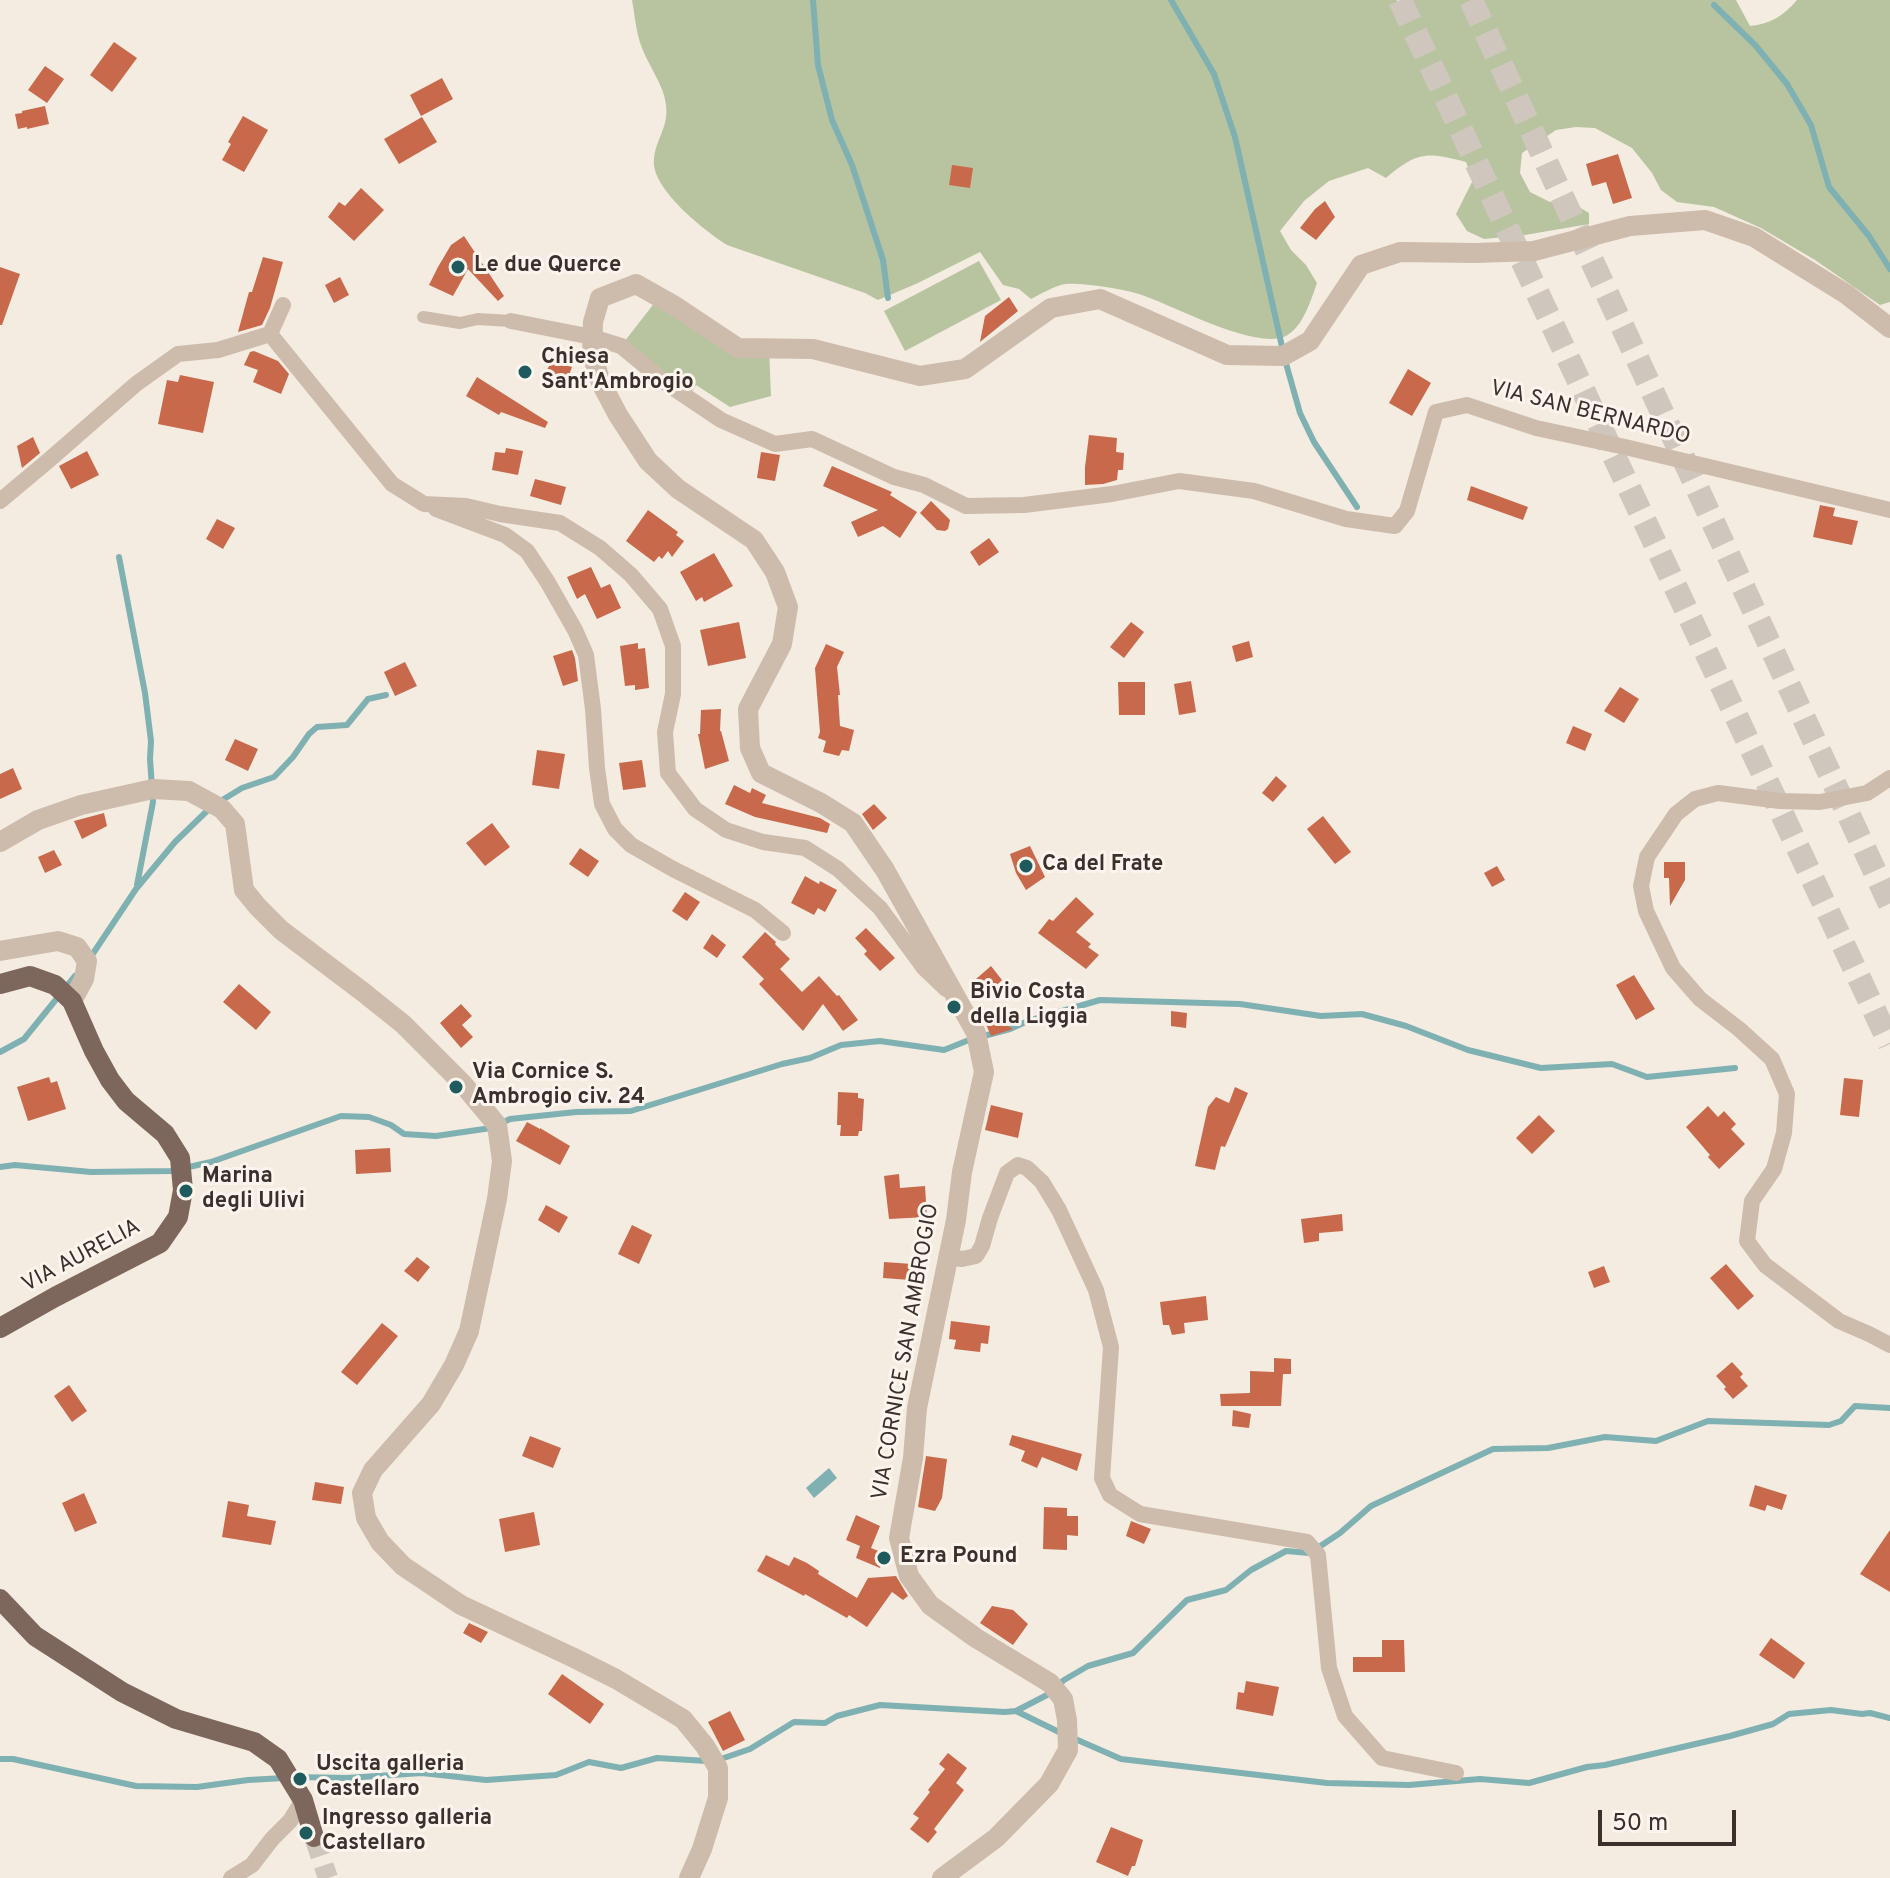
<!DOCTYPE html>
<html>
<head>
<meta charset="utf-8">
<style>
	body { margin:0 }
	#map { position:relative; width:1890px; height:1878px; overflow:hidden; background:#f4ebe1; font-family:Overpass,sans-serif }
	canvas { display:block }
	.scale { position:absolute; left:1598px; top:1810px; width:138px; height:36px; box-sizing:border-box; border:4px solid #3b302b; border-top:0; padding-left:10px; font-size:24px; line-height:28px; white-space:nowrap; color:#3b302b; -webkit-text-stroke:6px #fbf5ee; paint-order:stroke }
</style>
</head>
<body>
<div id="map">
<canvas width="1890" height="1878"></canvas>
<div class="scale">50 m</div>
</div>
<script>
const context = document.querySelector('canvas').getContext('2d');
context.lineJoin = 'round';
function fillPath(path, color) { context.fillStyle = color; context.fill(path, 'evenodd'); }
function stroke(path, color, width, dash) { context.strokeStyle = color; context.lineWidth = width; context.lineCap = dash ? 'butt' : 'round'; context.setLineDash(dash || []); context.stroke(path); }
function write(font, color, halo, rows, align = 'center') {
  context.font = font + ' Overpass,sans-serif'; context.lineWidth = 6; context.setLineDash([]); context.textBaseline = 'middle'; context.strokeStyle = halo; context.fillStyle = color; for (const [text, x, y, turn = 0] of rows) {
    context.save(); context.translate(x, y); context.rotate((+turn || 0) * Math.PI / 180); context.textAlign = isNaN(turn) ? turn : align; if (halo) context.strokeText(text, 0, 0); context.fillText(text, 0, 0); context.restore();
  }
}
const green = new Path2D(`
	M632,0h764l4,2 3,-2h333l14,26c21,-2 33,-10 47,-26h93v302l-10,3 -65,-45 -54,-32 -47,-21 -37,-5 -16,-12 -9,-17 -20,-25 -37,-20 -19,-1 -20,3 -34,23 -2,20 10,19 20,10h20l19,11v11l-64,11 -41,4 -17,-8 -11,-17 17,-34 -7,-18c-39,-10 -48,-11 -80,16l-18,-10 -39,13 -25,20 -24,30 11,19 15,15 11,18c-6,17 -14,44 -31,53 -31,15 -115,-32 -147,-42 -13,-5 -62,-12 -74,-10 -11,2 -24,10 -34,15l-12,-10 -16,-4 -23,-33 -62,31 -40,17 -13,-7 -138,-48c-22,-14 -77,-57 -73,-86 2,-21 15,-32 12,-54 -2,-20 -17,-38 -24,-57 -6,-15 -7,-32 -10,-48z
	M979,261l22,39 -96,51 -21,-40z
	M659,297l79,51h31l2,48 -41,11 -34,-22 -8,13 -67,-52z`);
const water = new Path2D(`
	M829,1468l8,10 -23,20 -8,-10z`);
const stream = new Path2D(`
	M813,0l5,65 14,55 20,45 31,95 5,38
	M1171,0l43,74 21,63 50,223 15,53 14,29 43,65
	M1714,5l42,41 31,38 24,41 18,62 40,49 21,33
	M119,557l26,136 6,48 -1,18 3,43 -16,83
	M219,802l23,-14 32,-11 19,-20 16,-23 8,-7 30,-2 21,-26 18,-4
	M90,958l46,-69 39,-47 35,-34
	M0,1052l24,-13 51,-63
	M0,1167l15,-2 76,7 80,-1 40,-9 130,-46 28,1 22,8 13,9 32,2 55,-8 19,-9 66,-7 55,-1 151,-47 28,-6 31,-13 39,-4 64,9 25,-10 41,-11 18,-8 72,-21 140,4 81,12 41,-2 44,12 62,24 73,18 71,-4 35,13 88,-9
	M1016,1711l47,23
	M1073,1738l48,21 206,24 82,2 71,-6 49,4 58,-16 18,-2 125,-29 43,-12 16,-10 42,-4 31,4 8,-1 20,5
	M0,1759h13l123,27 61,1 51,-7 36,-2
	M718,1760l32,-11 44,-27 31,1 12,-7 43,-11 125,7 11,-1 31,-16 17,-15 24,-14 45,-13 54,-53 39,-10 25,-20 35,-19 24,2 30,-20 31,-27 122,-57 55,-1 57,-11 51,4 52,-20 121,4 12,-4 14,-15 35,2
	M295,1777l52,1 75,-5 64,7 70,-5 33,-13 32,6 36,-10 50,3`);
const building = new Path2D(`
	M114,42l23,16 -25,34 -22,-17z
	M45,66l19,13 -17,24 -19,-13z
	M442,78l11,21 -32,17 -11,-21z
	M45,106l4,18 -22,5v-2l-9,2 -3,-15 7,-1v-2z
	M243,116l25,14 -24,42 -22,-12 9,-16 -3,-2z
	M422,117l15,25 -38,22 -15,-25z
	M1618,154l14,44 -19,6 -7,-22 -14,4 -6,-22z
	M952,165l21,3 -3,20 -21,-3z
	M361,188l23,22 -30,31 -26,-24 11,-15 6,4z
	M1325,201l10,16 -19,23 -16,-12 15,-19z
	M464,236l40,60 -6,5 -30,-32 -15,27 -24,-11 9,-18 13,-22z
	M263,257l20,5 -13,46 -8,17 -24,7 11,-40h3z
	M0,267l20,7 -18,51h-2z
	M340,277l9,18 -15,8 -9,-18z
	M1009,297l9,14 -38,31 5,-26z
	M254,351l24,10 11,13 -8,20 -28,-12 5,-12 -14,-5 6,-13z
	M552,361l20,6 -6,16 -22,-8z
	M1408,369l23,14 -19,33 -23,-13z
	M180,375l34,7 -11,51 -45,-9 9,-44 11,2z
	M477,377l71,45 -3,6 -44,-16 -2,3 -33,-19z
	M1089,435l28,3 -1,14 8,1 -1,17h-5l-1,10 -14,4 -18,1v-18z
	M33,437l7,16 -18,15 -5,-22z
	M506,448l17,3 -5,24 -26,-5 3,-18 10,1z
	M87,451l12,24 -28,14 -12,-23z
	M761,452l19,3 -5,26 -18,-3z
	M832,466l60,26 -2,3 27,17 -17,26 -17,-12 -25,11 -7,-15 27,-12 -55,-24z
	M535,479l31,8 -5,18 -31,-9z
	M1471,486l57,21 -5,13 -56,-20z
	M931,501l19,19 -2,9 -3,2 -8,-1 -17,-17z
	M1820,505l15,3 -2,8 25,5 -6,24 -39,-8z
	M648,510l30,22 -2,3 8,6 -12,16 -4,-6 -6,8 -3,-3 -5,6 -28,-21z
	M217,519l18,9 -12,21 -17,-10z
	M989,538l10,14 -20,14 -9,-14z
	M714,553l19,33 -29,16 -2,-5 -6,4 -16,-29z
	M591,567l10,21 9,-4 11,24 -24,11 -12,-25 -8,5 -10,-22z
	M739,622l7,36 -38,8 -8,-36z
	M1131,622l13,10 -20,26 -14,-11z
	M1249,641l4,16 -17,5 -4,-16z
	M638,643v6l7,-1 4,40 -14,2v-5l-10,1 -5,-40z
	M826,644l18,8 -7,15 3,28h-2l2,31 14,4 -5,21 -7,-1 -3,6 -16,-4 3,-11 -8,-3 2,-6 -5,-64z
	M572,650l3,8 3,23 -15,5 -10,-30z
	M405,662l12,24 -22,10 -11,-24z
	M1191,681l5,31 -17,3 -5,-31z
	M1118,682h27v33h-26z
	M1620,687l19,12 -15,24 -20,-12z
	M721,709l-1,22h1l8,30 -24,8 -7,-35h2l1,-24z
	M1573,726l19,8 -7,17 -19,-8z
	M235,739l23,10 -10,22 -23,-11z
	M537,750l28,4 -6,35 -27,-4z
	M642,760l4,27 -23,3 -4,-27z
	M13,768l9,21 -22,10v-25z
	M1276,776l11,10 -14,16 -11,-9z
	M734,785l16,8 2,-5 14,7 -4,8 58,15 10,6 -3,9 -72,-16 -30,-13z
	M874,804l13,14 -14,12 -11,-16z
	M104,813l3,13 -25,13 -8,-18z
	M1323,816l28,36 -16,12 -28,-35z
	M492,823l18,24 -25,19 -19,-23z
	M1030,846l15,31 -19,13 -10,-17 -6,-19z
	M580,848l19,13 -11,16 -19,-13z
	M54,850l8,15 -17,8 -7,-16z
	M1664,862h21v18l-15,26 -1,-28h-5z
	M1497,866l8,14 -13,7 -8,-14z
	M805,876l14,8 1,-3 17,9 -12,22 -7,-4 -4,7 -23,-12z
	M685,892l15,10 -13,19 -15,-10z
	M1076,897l18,17 -18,18 15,12 -3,3 11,8 -13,14 -48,-36 11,-14 4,2z
	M866,928l29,30 -15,13 -16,-17 3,-3 -12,-13z
	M765,932l11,10 -1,2 15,15 -10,10 22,23 17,-16 18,20 2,-1 19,25 -15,11 -20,-27 -20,27 -44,-47 5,-5 -22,-22z
	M712,934l14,11 -9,13 -14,-10z
	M991,966l11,14 -13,13 -13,-14z
	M1634,975l21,34 -19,11 -20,-35z
	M239,984l32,28 -15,18 -33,-28z
	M461,1004l11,12 -10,9 11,12 -12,11 -21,-25z
	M979,1008l34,21 -22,7z
	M1171,1011l16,2 -1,15 -15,-2z
	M49,1077l2,6 6,-2 9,28 -38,12 -11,-34z
	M1844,1078l19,2 -4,37 -19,-2z
	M1235,1087l13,6 -23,54 -4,-1 -6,24 -20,-4 13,-59 8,-10 13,6z
	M838,1092l20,1v5l6,1 -2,32h-3l-1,5h-18l1,-11h-4z
	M991,1105l32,8 -5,25 -33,-8z
	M1708,1106l10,11 6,-6 12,13 -5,5 14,15 -26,25 -11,-12 2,-2 -24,-28z
	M1539,1115l16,16 -23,23 -16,-16z
	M527,1122l13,7v-1l30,18 -10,19 -44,-24z
	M390,1148l1,24 -35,2 -1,-24z
	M899,1174l1,14 25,-2 2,31 -38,2 -5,-43z
	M546,1205l22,12 -9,16 -21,-13z
	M1342,1214l1,17 -24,2v8l-15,2 -3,-24z
	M632,1225l20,10 -13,29 -21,-10z
	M417,1257l13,10 -12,15 -14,-11z
	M884,1262l28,2 -2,16 -27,-2z
	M1726,1264l28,32 -16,14 -28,-32z
	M1604,1266l6,16 -16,6 -6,-16z
	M1206,1296l2,24 -24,3 1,10 -13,2 -3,-10h-6l-3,-23z
	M951,1321l39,5 -2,18 -7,-1 -1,9 -26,-3 2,-9 -7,-1z
	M382,1323l16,13 -41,49 -16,-13z
	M1274,1358l17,1v15h-8l-2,32h-60l-1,-12 30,-1v-22l24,1z
	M1732,1362l11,12 -3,3 8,9 -15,13 -9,-10 2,-2 -10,-11z
	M69,1385l18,26 -15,11 -18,-26z
	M1233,1410l18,4 -2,14 -17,-2z
	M1012,1435l70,19 -5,17 -35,-14 -5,11 -16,-7 4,-10 -16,-6z
	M530,1436l31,12 -8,20 -31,-12z
	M926,1456l21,3 -5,39 -7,13 -17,-4z
	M315,1482l29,5 -3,17 -29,-4z
	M1755,1485l32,10 -5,15 -15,-5 -2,6 -16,-5z
	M84,1493l13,30 -22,9 -13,-29z
	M228,1501l21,4 -2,11 29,5 -5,24 -49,-8z
	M1044,1507l23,1v8h11v20l-11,-1v15l-24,-1z
	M534,1512l6,33 -35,7 -6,-33z
	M856,1515l24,11 -9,22 15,6 -6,14 -24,-10 4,-12 -14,-6z
	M1131,1521l20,8 -7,15 -18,-8z
	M1890,1530v62l-30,-18z
	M766,1555l23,11 5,-9 13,6 12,8 -1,3 39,24 11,-20 28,-2 12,20 -5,4 -11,-8 -25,35 -18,-12 -2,3 -42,-24 -1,2 -47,-25z
	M992,1606l21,4 15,14 -15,21 -33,-22z
	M469,1623l19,9 -7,11 -18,-10z
	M1771,1638l34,25 -11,16 -35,-24z
	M1382,1640h22l1,32h-52v-15h29z
	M562,1674l42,30 -14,20 -42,-30z
	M1246,1681l33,6 -6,29 -37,-7 2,-17 6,1z
	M730,1711l15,29 -22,11 -15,-29z
	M948,1753l19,15 -11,15 8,7 -30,39 3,3 -9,11 -18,-14 9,-11 -6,-4 17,-22 -2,-2 17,-21 -6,-5z
	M1111,1827l32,13 -8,26h-3l-4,10 -32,-14z`);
const primaryTunnel = new Path2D(`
	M314,1837l14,41`);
const motorwayTunnel = new Path2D(`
	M1400,0l490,1044
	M1471,0l419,904`);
const pedestrian = new Path2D(`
	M423,317l37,6 18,-4 33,2`);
const minor = new Path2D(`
	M511,321l81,16 29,9 45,37 55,37 54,24 37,-5 82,38 30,8 42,21 58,-1 88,-11 67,-13 75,10 92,28 49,7 12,-15 29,-99 31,-7 69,23 89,19 265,63
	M270,334l122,150 32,20 42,2 34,8 60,9 40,25 31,27 29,34 13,37v48l-8,38 3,41 27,36 31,21 37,12 42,6 33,21 42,39 44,60 22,21
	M0,501l49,-41 87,-76 42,-30 40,-4 52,-16 13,-29
	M436,509l69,26 22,16 20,30 28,49 11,25 7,54 4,59 5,36 13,25 16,16 42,24 82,41 28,23
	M1890,778l-23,15 -47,9 -40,-1 -62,-8 -23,6 -19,15 -29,43 -6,29 5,25 27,57 27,31 39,30 33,30 15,35 -3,39 -10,36 -22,32 -5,40 18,24 74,56 30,13 21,11
	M949,1257l13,2 14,-3 6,-10 8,-28 17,-45 11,-8 9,3 15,14 17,28 37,80 15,57 -9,131 8,17 30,19 167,28 11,13 11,113 16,48 37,42 74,15
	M231,1878l21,-13 20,-26 18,-18 13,-21`);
const tertiary = new Path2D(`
	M0,842l38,-22 43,-15 72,-16 36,2 33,18 13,15 9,66 14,17 23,23 82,62 40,32 59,59 35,42 5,36 -5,38 -28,132 -15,34 -23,39 -58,66 -11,23 4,25 14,24 23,24 58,39 111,52 44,22 67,40 22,27 13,22v30l-16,51 -13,29
	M0,951l58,-10 19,6 10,14 -3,18 -12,22
	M942,1878l54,-40 53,-54 19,-34 -1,-30 -4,-21 -13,-16 -74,-45 -46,-33 -21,-29 -10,-38 14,-80 4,-50 39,-188 6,-48 22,-100 -8,-39 -91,-163 -32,-47 -32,-20 -60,-30 -11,-25 -2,-39 34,-65 6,-37 -13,-35 -21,-32 -76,-51 -30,-28 -30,-46 -17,-32 -9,-29 1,-32 7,-24 36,-14 39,22 63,42 75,1 107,27 45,-7 86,-61 49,-9 127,56 56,1 27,-15 51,-76 39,-13 75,1 59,-2 96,-25 75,-6 49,17 92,57 44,34`);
const primary = new Path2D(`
	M0,984l30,-8 25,9 17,16 22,50 16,29 16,21 39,33 15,24 3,32 -5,27 -18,26 -105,54 -55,31
	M0,1599l35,37 87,56 54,27 78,23 24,17 25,41 11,37`);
const markers = [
	[458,267,8,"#1f5a5e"],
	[525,372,8,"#1f5a5e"],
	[1026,866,8,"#1f5a5e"],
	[954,1007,8,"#1f5a5e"],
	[456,1087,8,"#1f5a5e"],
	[186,1191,8,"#1f5a5e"],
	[884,1558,8,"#1f5a5e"],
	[300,1779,8,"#1f5a5e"],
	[306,1833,8,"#1f5a5e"]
];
const poiNames = [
	["Le due Querce",474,267],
	["Chiesa",541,359],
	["Sant'Ambrogio",541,384],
	["Ca del Frate",1042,866],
	["Bivio Costa",970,994],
	["della Liggia",970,1019],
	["Via Cornice S.",472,1074],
	["Ambrogio civ. 24",472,1099],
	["Marina",202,1178],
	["degli Ulivi",202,1203],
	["Ezra Pound",900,1558],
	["Uscita galleria",316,1766],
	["Castellaro",316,1791],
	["Ingresso galleria",322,1820],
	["Castellaro",322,1845]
];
const streetNames = [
	["VIA SAN BERNARDO",1590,414,14],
	["VIA AURELIA",82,1257,-28],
	["VIA CORNICE SAN AMBROGIO",907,1352,-80]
];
fillPath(green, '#b8c4a0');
fillPath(water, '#7fb0b2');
stroke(stream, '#7fb0b2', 6);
fillPath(building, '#c8694b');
stroke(primaryTunnel, '#cfc6bd', 20, [20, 10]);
stroke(motorwayTunnel, '#cfc6bd', 24, [24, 12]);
stroke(pedestrian, '#cdbbac', 12);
stroke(minor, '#cdbbac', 16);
stroke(tertiary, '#cdbbac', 20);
stroke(primary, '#7d675c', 20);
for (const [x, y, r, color] of markers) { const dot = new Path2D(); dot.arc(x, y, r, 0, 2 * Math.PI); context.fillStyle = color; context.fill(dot); stroke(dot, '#fbf5ee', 3); }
write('bold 22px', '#3b302b', '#fbf5ee', poiNames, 'left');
write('22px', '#3b302b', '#fbf5ee', streetNames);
</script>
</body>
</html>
